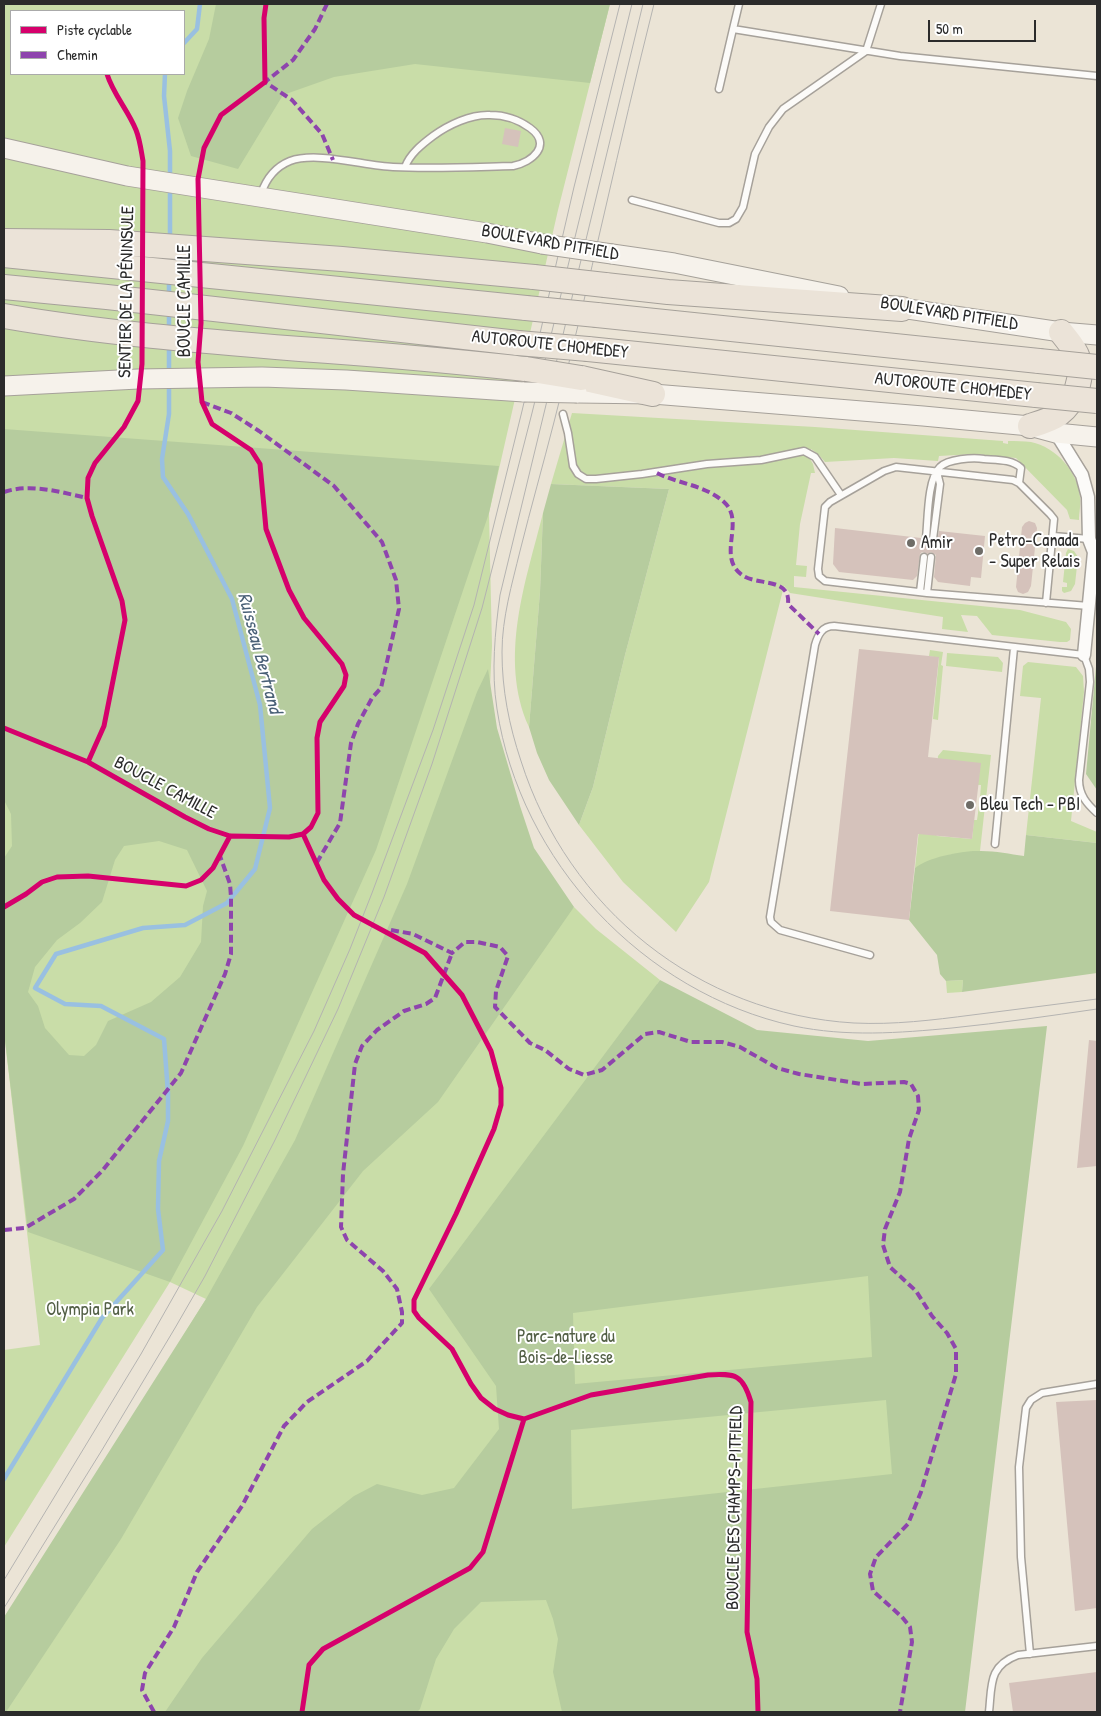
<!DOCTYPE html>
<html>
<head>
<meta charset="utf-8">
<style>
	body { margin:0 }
	#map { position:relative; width:1101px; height:1716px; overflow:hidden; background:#ebe4d6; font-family:"Patrick Hand",sans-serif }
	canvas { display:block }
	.frame { position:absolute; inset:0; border:5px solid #2b2b2b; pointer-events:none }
	.legend { position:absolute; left:10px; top:10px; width:175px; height:65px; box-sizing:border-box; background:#fff; border:1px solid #aaa; margin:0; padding:6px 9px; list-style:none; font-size:15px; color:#2b2b2b }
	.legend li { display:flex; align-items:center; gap:10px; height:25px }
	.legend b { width:25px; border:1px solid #aaa }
	.scale { position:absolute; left:928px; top:20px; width:108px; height:22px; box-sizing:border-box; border:2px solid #2b2b2b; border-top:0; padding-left:6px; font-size:15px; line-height:18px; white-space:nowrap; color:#2b2b2b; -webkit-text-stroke:4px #fff; paint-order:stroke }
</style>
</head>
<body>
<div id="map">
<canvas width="1101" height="1716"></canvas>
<div class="frame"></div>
<ul class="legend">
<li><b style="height:6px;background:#d6006c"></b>Piste cyclable</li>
<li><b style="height:6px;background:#8e44ad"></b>Chemin</li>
</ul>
<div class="scale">50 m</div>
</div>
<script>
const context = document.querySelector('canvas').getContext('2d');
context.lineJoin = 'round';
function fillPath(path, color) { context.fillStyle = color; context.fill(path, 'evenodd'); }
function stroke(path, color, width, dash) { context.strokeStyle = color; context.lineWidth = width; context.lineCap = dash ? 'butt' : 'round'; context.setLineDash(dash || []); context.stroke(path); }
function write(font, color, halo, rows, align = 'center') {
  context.font = font + ' "Patrick Hand",sans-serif'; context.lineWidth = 4; context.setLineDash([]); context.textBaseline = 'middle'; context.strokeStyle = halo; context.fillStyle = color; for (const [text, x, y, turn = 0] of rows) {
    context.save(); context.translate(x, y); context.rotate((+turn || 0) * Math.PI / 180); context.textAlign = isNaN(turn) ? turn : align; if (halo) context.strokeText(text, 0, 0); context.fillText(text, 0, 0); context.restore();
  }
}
const green = new Path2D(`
	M4,4h606l-52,206 -69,303 3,133 -3,60 39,142 43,62 3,-3 22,22 64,51 -3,4 96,50 103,20 106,658h-958v-88l202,-325 -36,-17 -166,265v-197l36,-5 -36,-313zM11,11h173v63h-173z
	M572,413l243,14 188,14v2l5,1v-3c8,0 16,0 23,1 25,5 47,30 49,55 1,8 -1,16 -1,23l-9,-1 -3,-9 -51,-52 -41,-4 -36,2 -1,5 -44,-3 -69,4 -7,-8 -7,-5 -2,8 4,7 2,9h-4l-11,51 -4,41 11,1 -1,11 -12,-1v11l226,23 46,12 5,7 -1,11 -3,2h-7l-68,-7 -15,-19 -16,-1 7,17 -26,-3 1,-12 -153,-24 -6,-7 -75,296 -33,50 -53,-50 -44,-57 14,-38 32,-132 44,-166 -118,-5z
	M543,513l-3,79 -11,135c-31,-69 -3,-146 14,-214z
	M1068,549l6,2 4,6 -3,27 -4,7 -7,2 -2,-2v-4h5v-4l-4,-1 3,-29z
	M930,650l13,2 -2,13 2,1 -5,54 -5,-1 6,-61 -10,-2z
	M947,653l51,4 5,6 -1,9 -56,-6z
	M1028,662l48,5 7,9 1,16 -13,129 26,11v11l-71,-8 15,-137 -21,-2 3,-30z
	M943,750l48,5 -5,44 -6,-1 1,-13 -45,-2 2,-27z
	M979,806h6l-5,45 -31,4 -34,13 6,-58 16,26 35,3 2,-19h3z
	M963,980l-1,12 -15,1 -1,-12z`);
const forest = new Path2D(`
	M216,4h394l-20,79 -175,-19 -81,13 -51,18 -45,74 -47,-13 -13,-38 9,-27 22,-52z
	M4,429l495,37 -10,47 -113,337 -133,296 -73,136 -142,-50 -24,-200v-174l8,-12 -1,-32 -7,-14zM159,841l28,9 20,41 -4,15 -2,36 -21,35 -29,25 -43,19 -12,24 -12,11 -15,-1 -24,-27 -7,-22 -10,-14 7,-25 22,-27 23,-17 22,-21 13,-42 9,-14z
	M551,484l118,5 -44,166 -32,132 -14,38 -30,-45 -12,-27 -8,-26 11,-135 3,-79z
	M1097,656v134l-11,-16z
	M488,669l9,59 23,78 14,42 40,59 -136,195 -75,69 -106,136 -136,232 -115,173h-2v-95l202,-318 89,-159 112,-256 70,-192z
	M1026,835l71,8v130l-135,19 1,-12 -17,1 -6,-7 -3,-19 -28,-35 6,-52c13,-11 49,-18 66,-17 15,0 29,3 43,5z
	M660,980l97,50 111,11 179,-15 -82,686h-403l-9,-40 5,-33 -5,-20 -7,-19 -65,2 -27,27 -18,30 -16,50 -3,3h-252l37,-54 110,-129 42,-33 23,-12 45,11 32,-7 45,-59 -3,-43 -67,-97zM868,1276l4,81 -297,27 -2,-71zM886,1400l6,74 -320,35 -1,-79z`);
const stream = new Path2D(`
	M184,43l13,-14 3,-25
	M165,74l-1,22 6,55v27
	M170,240v-52
	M169,298v-20
	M169,330v-20
	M169,375v-30
	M4,1479l98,-161 61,-68 -5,-41 1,-48 9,-40v-28l-4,-54 -63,-33 -36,-2 -30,-16 21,-34 87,-26 42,-3 42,-22 28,-34 15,-61 -10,-103 -28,-106 -44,-85 -25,-37 -1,-18 7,-45v-31`);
const building = new Path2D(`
	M505,128l16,3 -3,16 -16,-3z
	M1029,521l6,2 2,5 -6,58 -3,6 -5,2 -5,-2 -2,-5 6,-60 3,-4z
	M835,528l86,10 3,4h5l4,2 4,-2 2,-11 46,5 -4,42 -10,-1 -1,9 -32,-4 -4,-5 2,-22 -5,-3 -3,2 -6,-2 -2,2 -3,22 -4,4 -74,-8 -6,-8z
	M859,649l80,8 -11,100 53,6 -9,76 -54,-5 -9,86 -79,-9z
	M1089,1040l8,1v125l-20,2z
	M1097,1400v208l-22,3 -19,-209z
	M1097,1672v40h-84l-4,-29z`);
const lane = new Path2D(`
	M739,4l-6,25 167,27 197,20
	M719,89l14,-60
	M261,194c5,-15 14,-27 29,-33 27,-10 75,5 103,6 40,2 80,0 120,-1 19,-4 40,-21 17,-38 -11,-8 -26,-13 -40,-13 -19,-1 -42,10 -57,21 -12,9 -23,18 -28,31
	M632,200l87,23h10l7,-4 7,-12 12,-53 14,-27 14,-18 83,-58 15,-47
	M563,414l5,19 5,33 5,8 8,5h10l46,-5 65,-10 54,-4 43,-9 11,6 26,38
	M1053,536l36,3
	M926,538c2,-17 1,-59 14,-71 8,-8 33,-10 44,-8 12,1 28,0 37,9l-2,15
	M933,539l7,-55 -3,-12
	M920,592l4,-35
	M927,593l4,-36
	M1046,603l8,-84 -4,-5 -31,-31 -6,-3 -117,-13 -12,4 -54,31 -5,5 -7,62 1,7 6,5 102,12 162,13
	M995,844l19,-196
	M870,955l-90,-25 -9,-8 -1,-5 45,-272c3,-10 7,-19 19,-19l250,29 5,14 1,13 -11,98c0,15 8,24 18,33
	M1030,1654l-9,-97 -2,-90 7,-59 5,-8 11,-7 55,-9
	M989,1712c3,-27 -1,-46 29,-57l79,-9`);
const street = new Path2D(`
	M1056,433l26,42 6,22 1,42 5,13 -10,103`);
const secondary = new Path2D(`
	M4,148l123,28 360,57 55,11
	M612,254l62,9 165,33
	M888,306l173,26 36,3
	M4,386l134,-7 124,-2 84,3 178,12
	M577,393l76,1 270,22 107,10 26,7 41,4`);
const highway = new Path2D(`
	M4,241l105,1 233,17 192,18
	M4,255l522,53
	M605,285l63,7 234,17
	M4,287l103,10 411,46
	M597,315l442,46
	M4,316c98,17 197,25 296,33 76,5 151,12 226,20
	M588,349l448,46
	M581,378l72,16
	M1030,426c10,-3 21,-6 29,-12 16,-12 25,-37 19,-56 -3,-10 -11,-18 -17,-26`);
const tram = new Path2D(`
	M643,4l-143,591c-5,37 -9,76 -3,114 23,152 146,284 297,317 52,11 105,7 158,2 49,-5 97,-12 145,-19
	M654,4c-35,139 -64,279 -100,418 -11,43 -23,85 -34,129 -8,33 -18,67 -18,101 0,38 7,73 19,109 47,148 178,253 333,262 40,2 79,-3 118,-8 42,-5 84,-11 125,-16
	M4,1580l137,-226 81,-143 92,-180 36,-82 22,-56 61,-163 41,-125 48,-194 52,-224 46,-183
	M4,1608l98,-158 73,-122 30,-52 69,-134 31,-64 33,-69 46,-112 48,-133 50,-156 50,-195 100,-409`);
const secondaryBridge = new Path2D(`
	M542,244l70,10
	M524,392l53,1`);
const highwayBridge = new Path2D(`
	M534,277l71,8
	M526,308l71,7
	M518,343l70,6
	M1039,361l58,6
	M526,369l55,9
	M1036,395l61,6`);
const quiet = new Path2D(`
	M327,4l-12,25 -22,31 -28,22 27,18 30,34 11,26
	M202,402l29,11 28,18 75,55 48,56 14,38 3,29 -18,79 -9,10 -14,26 -7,19 -11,80 -24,41
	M657,473c22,11 48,12 67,29 22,20 -8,54 18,73 15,11 49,2 46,29l31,30
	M4,492c27,-9 56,0 83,6
	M391,930l22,4 39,19 13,-11h12l23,5 8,9 -12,35 -1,16 35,36 15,7 24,19 15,6 18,-5 43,-36 14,-2 32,10h31l18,5 37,21 22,6 63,10 42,-2 7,2 7,12 1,14 -10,29 -9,53 -15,37 -2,16 7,22 26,24 16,25 15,17 9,16v25l-35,118 -13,32 -32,33 -6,17 3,17 29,26 8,10 2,15 -12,70
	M4,1230l21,-2 49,-29 28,-28 79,-98 44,-99 6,-20v-57l-1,-13 -10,-28
	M154,1712l-12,-22 3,-17 29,-46 23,-55 45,-66 42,-80 23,-24 60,-41 35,-38v-11l-5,-23 -14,-18 -36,-31 -6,-13 2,-53 12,-110 7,-18 15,-16 27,-19 22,-7 9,-6 17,-45`);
const cycleway = new Path2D(`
	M4,728l84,34 97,55 24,12 21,7 59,1 14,-3 8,-7 7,-14 -1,-75 3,-16 24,-36 2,-11 -4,-11 -38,-46 -15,-28 -23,-61 -6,-65 -9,-14 -39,-26 -10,-22 -4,-40 3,-39 -3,-144 6,-31 17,-33 44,-33 -1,-64 2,-14
	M88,762l16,-36 21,-106 -3,-19 -30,-85 -5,-18 1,-20 7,-15 29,-36 14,-26 4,-37 1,-203c-2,-11 -3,-21 -7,-31 -8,-20 -23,-36 -29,-56
	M303,834l21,46 14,19 16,16 71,38 37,42 29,56 10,37v17l-7,24 -38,85 -42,86v11l5,7 33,31 19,35 10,14 14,11 13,6 16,4 67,-24 117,-20c28,-2 35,0 43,27l-4,230 10,47 1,33
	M4,907l22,-13 16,-12 15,-5 31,-1 98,10 15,-6 12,-12 17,-32
	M302,1712l7,-47 14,-16 147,-81 13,-16 41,-133`);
const markers = [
	[911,543,5,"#6e6c67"],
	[979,551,5,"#6e6c67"],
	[970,805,5,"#6e6c67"]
];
const streetNames = [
	["BOULEVARD PITFIELD",550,243,10],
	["SENTIER DE LA PÉNINSULE",127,292,-89],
	["BOUCLE CAMILLE",185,301,-90],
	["BOULEVARD PITFIELD",949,314,9],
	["AUTOROUTE CHOMEDEY",550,345,6],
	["AUTOROUTE CHOMEDEY",953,387,6],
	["BOUCLE CAMILLE",165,788,28],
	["BOUCLE DES CHAMPS-PITFIELD",735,1508,-89]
];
const poiNames = [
	["Petro-Canada",989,541],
	["- Super Relais",989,562],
	["Amir",921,543],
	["Bleu Tech - PBI",980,805]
];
const parkNames = [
	["Olympia Park",90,1310],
	["Parc-nature du",566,1337],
	["Bois-de-Liesse",566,1358]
];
const waterNames = [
	["Ruisseau Bertrand",259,653,75]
];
fillPath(green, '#c9dda8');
fillPath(forest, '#b6cc9e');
stroke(stream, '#99c0e1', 4.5);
fillPath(building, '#d5c2bb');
stroke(lane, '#a6a19a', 9);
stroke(street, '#a6a19a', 15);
stroke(secondary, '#a6a19a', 21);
stroke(highway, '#a6a19a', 26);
stroke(lane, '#fcfbf9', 6);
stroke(street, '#fcfbf9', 12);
stroke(secondary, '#f6f2eb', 19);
stroke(highway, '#ebe3d8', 24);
stroke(tram, '#b4b3b1', 1);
stroke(secondaryBridge, '#a6a19a', 21, []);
stroke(highwayBridge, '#a6a19a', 26, []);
stroke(secondaryBridge, '#f6f2eb', 19);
stroke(highwayBridge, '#ebe3d8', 24);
stroke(quiet, '#8e44ad', 4, [8, 4]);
stroke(cycleway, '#d6006c', 5);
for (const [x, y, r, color] of markers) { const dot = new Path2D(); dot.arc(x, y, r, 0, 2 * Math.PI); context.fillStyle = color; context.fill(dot); stroke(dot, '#fff', 2); }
write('18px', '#2b2b2b', '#fff', streetNames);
write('18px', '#2b2b2b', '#fff', poiNames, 'left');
write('18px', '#525f45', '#fff', parkNames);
write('italic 19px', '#496076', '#fff', waterNames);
</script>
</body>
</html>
